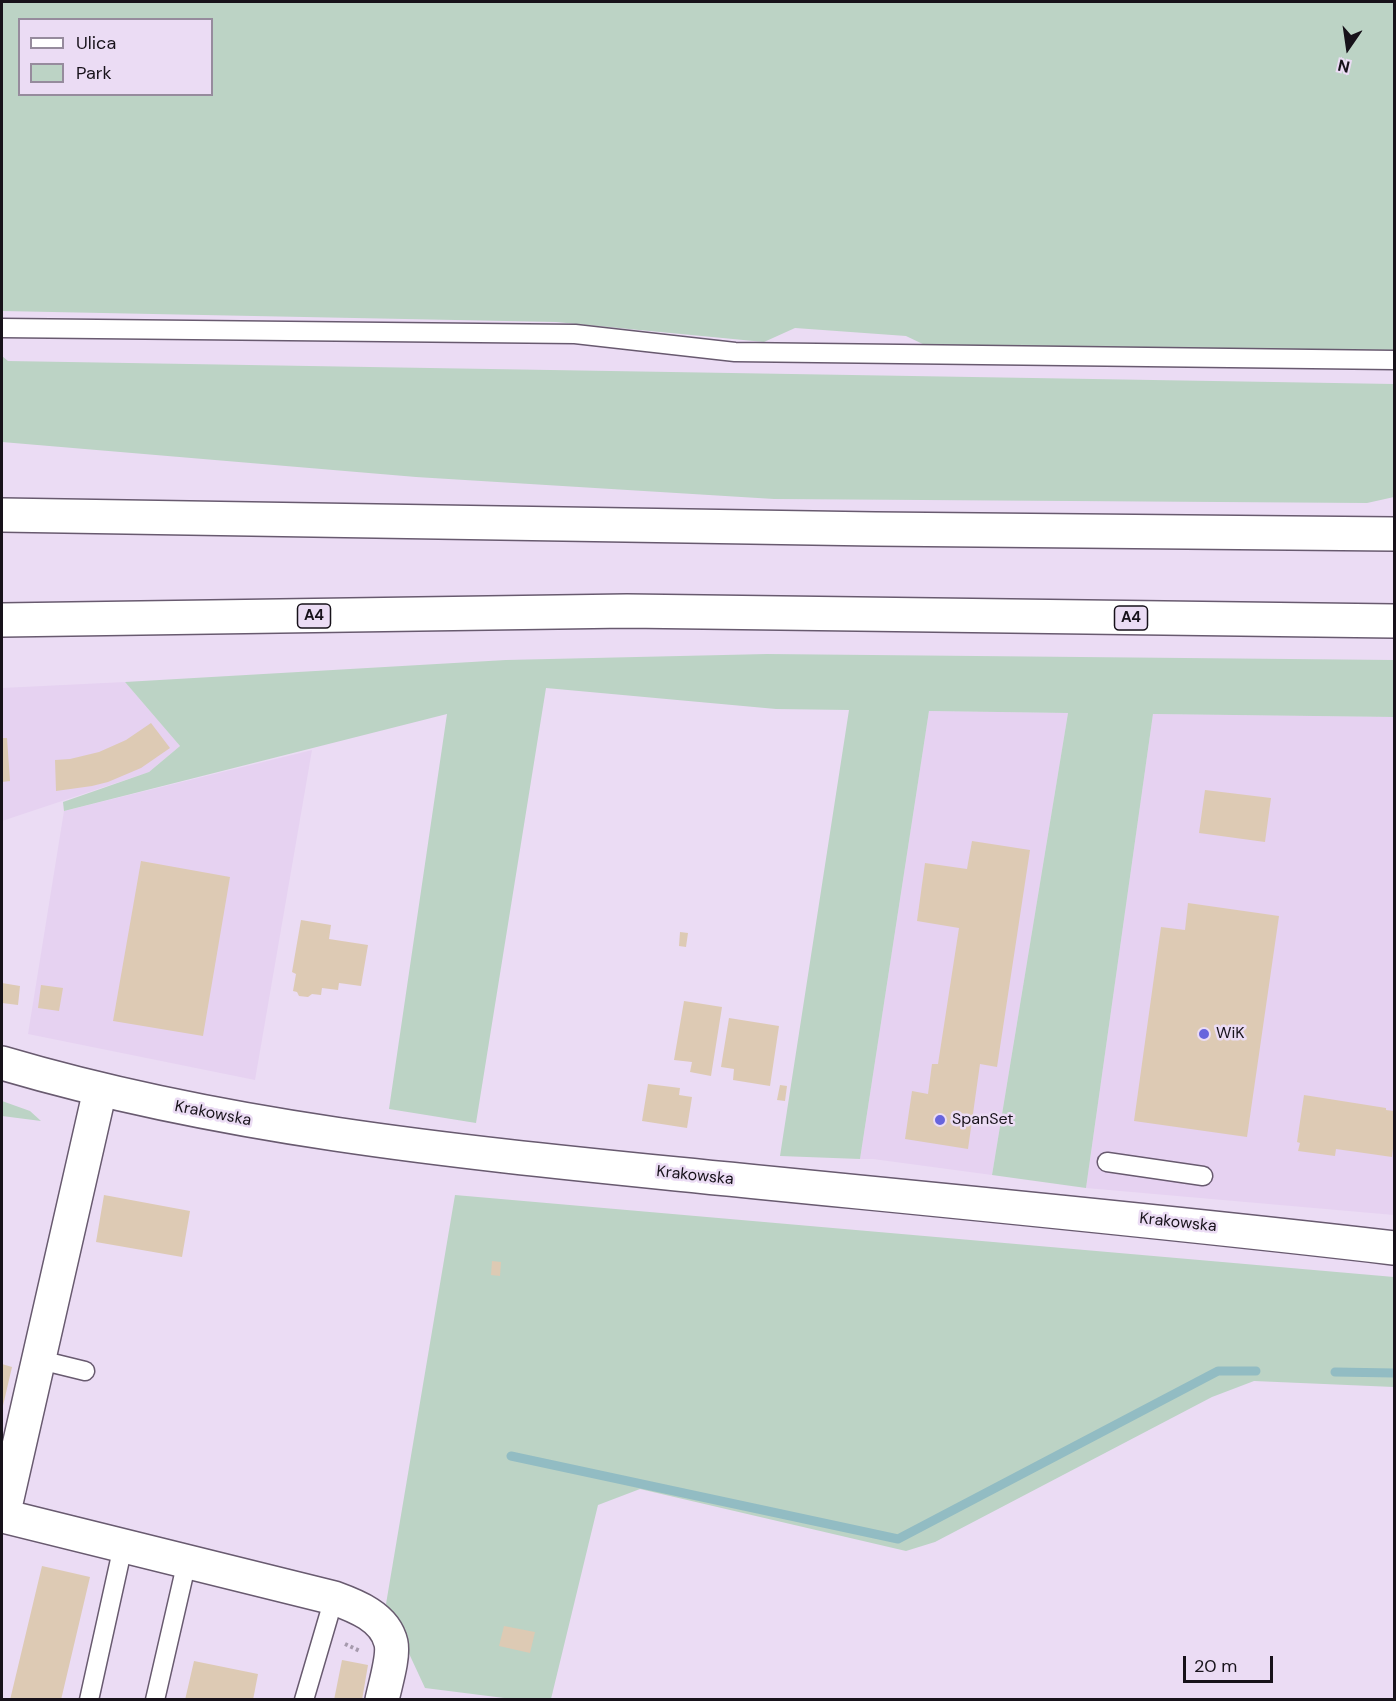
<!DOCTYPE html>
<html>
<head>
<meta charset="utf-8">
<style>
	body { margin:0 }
	#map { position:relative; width:1396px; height:1701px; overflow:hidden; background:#ebdcf4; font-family:"DM Sans",sans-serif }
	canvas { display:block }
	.frame { position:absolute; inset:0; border:3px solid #17121a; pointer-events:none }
	.legend { position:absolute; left:18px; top:18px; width:195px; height:78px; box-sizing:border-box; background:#ebdcf4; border:2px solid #968b9d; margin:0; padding:8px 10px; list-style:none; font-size:18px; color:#17121a }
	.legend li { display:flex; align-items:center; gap:12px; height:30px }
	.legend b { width:30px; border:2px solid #968b9d }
	.north { position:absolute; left:1318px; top:18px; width:60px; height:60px; -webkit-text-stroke:4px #ebdcf4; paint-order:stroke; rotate:193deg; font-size:16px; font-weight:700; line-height:24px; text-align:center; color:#17121a }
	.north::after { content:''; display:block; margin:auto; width:21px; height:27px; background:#17121a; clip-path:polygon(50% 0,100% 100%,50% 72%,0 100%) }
	.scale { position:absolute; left:1183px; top:1656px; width:90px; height:27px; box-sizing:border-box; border:3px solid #17121a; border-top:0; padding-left:8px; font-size:18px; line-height:21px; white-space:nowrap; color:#17121a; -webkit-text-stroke:4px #ebdcf4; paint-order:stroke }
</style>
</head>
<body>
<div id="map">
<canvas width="1396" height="1701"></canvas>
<div class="frame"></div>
<ul class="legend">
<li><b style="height:8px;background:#fff"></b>Ulica</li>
<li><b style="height:16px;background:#bcd3c5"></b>Park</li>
</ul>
<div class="north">N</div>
<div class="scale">20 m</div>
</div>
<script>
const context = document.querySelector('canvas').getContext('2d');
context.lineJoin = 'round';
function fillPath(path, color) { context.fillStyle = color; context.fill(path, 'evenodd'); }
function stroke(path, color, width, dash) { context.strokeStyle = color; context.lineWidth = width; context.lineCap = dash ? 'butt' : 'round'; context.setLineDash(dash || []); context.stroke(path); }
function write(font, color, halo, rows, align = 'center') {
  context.font = font + ' "DM Sans",sans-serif'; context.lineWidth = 5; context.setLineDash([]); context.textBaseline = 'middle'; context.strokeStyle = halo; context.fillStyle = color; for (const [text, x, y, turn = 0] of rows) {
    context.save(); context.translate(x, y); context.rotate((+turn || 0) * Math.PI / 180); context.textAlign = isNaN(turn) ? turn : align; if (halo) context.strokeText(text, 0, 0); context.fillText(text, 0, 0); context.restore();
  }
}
const built = new Path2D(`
	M125,682l55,64 -31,26 -147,49v-133z
	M929,711l139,2 -76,462 -119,-16h-13z
	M1153,714l241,3v498l-308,-27z
	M312,750l-57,330 -227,-46 36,-223z`);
const green = new Path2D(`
	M2,2h1392v348l-467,-4 -21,-10 -111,-8 -31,14 -208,-20 -554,-11zM20,20h192v74h-192z
	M2,356l6,5 1386,23v113l-27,6 -593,-4 -358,-22 -414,-35z
	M767,654l627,6v57l-241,-3 -67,474 -94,-13 76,-462 -139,-2 -69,448 -80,-3 69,-446 -73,-1 -230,-21 -70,435 -87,-14 58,-395 -383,97 -1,-9 86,-30 31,-26 -55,-64 381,-22z
	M2,1101l28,10 11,10 -39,-5z
	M455,1195l939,82v110l-140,-6 -42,16 -277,145 -29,9 -266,-62 -42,16 -47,194h-39l-87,-11 -39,-84z`);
const stream = new Path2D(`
	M1335,1372l59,1
	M511,1456l387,83 320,-168h38`);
const building = new Path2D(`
	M151,723l19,25 -29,20 -33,14 -16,4 -36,5 -1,-31 15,-1 29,-7 27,-12z
	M2,738h5l3,43 -8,1z
	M1205,790l66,8 -6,44 -66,-9z
	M972,841l58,9 -33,217 -17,-3 -12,85 -63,-10 7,-48 16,3 4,-30h6l21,-136 -42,-7 8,-58 42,6z
	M141,861l89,16 -27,159 -90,-15z
	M1188,903l91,13 -32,221 -113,-16 27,-194 24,3z
	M301,920l30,5 -2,14 39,6 -7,41 -22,-3 -1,7 -16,-2 -1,7 -9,-1 -4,3 -9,-1 -2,-4 -4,-1 3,-17 -4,-2z
	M680,932l8,1 -2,14 -7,-1z
	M2,983l18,3 -2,19 -16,-2z
	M41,985l22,3 -4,23 -21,-3z
	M684,1001l38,6 -11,69 -21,-4 2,-10 -18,-2z
	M729,1018l50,8 -9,60 -37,-6 1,-11 -13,-2z
	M648,1084l32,4 -1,7 13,2 -5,31 -45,-7z
	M780,1085l7,1 -2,15 -8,-1z
	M1304,1095l82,13v2l8,1v28l-2,18 -56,-8 -1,7 -37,-5 2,-8 -3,-1z
	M104,1195l86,16 -8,46 -86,-15z
	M492,1261l9,1 -1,14 -9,-1z
	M2,1364l10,3 -10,43z
	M42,1566l48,11 -29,123h-51z
	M504,1626l31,6 -5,21 -31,-7z
	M342,1660l26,5 -6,35h-28z
	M194,1661l64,13 -5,26h-68z`);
const path = new Path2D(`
	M345,1644l15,7`);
const service = new Path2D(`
	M2,328l573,6 160,18 659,8
	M1107,1162l96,14
	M40,1360l45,11
	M89,1700l34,-154
	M155,1700l32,-139
	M304,1700l30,-102`);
const minor = new Path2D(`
	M100,1090l-97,426 331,82c22,8 51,19 57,45 3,14 -6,42 -9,57`);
const tertiary = new Path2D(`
	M2,1063c220,65 447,88 675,111 239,24 479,46 717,74`);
const motorway = new Path2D(`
	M2,515l873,14 519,5
	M2,620l625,-9 767,10`);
const markers = [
	[1204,1034,6,"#6764dd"],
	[940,1120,6,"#6764dd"]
];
const shields = [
	[314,616,33],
	[1131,618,33]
];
const shieldNames = [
	["A4",314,616],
	["A4",1131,618]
];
const poiNames = [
	["WiK",1216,1034],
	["SpanSet",952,1120]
];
const streetNames = [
	["Krakowska",213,1114,11],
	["Krakowska",695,1176,6],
	["Krakowska",1178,1223,6]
];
fillPath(built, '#e6d2f1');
fillPath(green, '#bcd3c5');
stroke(stream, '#92bcc3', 9);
fillPath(building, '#ddcab4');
stroke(service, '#685a6f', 21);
stroke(minor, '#685a6f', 36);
stroke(tertiary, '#685a6f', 36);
stroke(motorway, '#685a6f', 36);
stroke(path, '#a69aad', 4, [3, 3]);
stroke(service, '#fff', 18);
stroke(minor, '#fff', 33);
stroke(tertiary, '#fff', 33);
stroke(motorway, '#fff', 33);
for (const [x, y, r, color] of markers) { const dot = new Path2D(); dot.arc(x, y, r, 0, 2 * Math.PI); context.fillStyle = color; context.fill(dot); stroke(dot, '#ebdcf4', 2); }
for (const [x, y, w] of shields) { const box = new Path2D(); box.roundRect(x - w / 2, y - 12, w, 24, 4.5); context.fillStyle = '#ebdcf4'; context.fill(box); stroke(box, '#17121a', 1.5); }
write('bold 15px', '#17121a', null, shieldNames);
write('16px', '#17121a', '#ebdcf4', poiNames, 'left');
write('16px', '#17121a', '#ebdcf4', streetNames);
</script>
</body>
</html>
